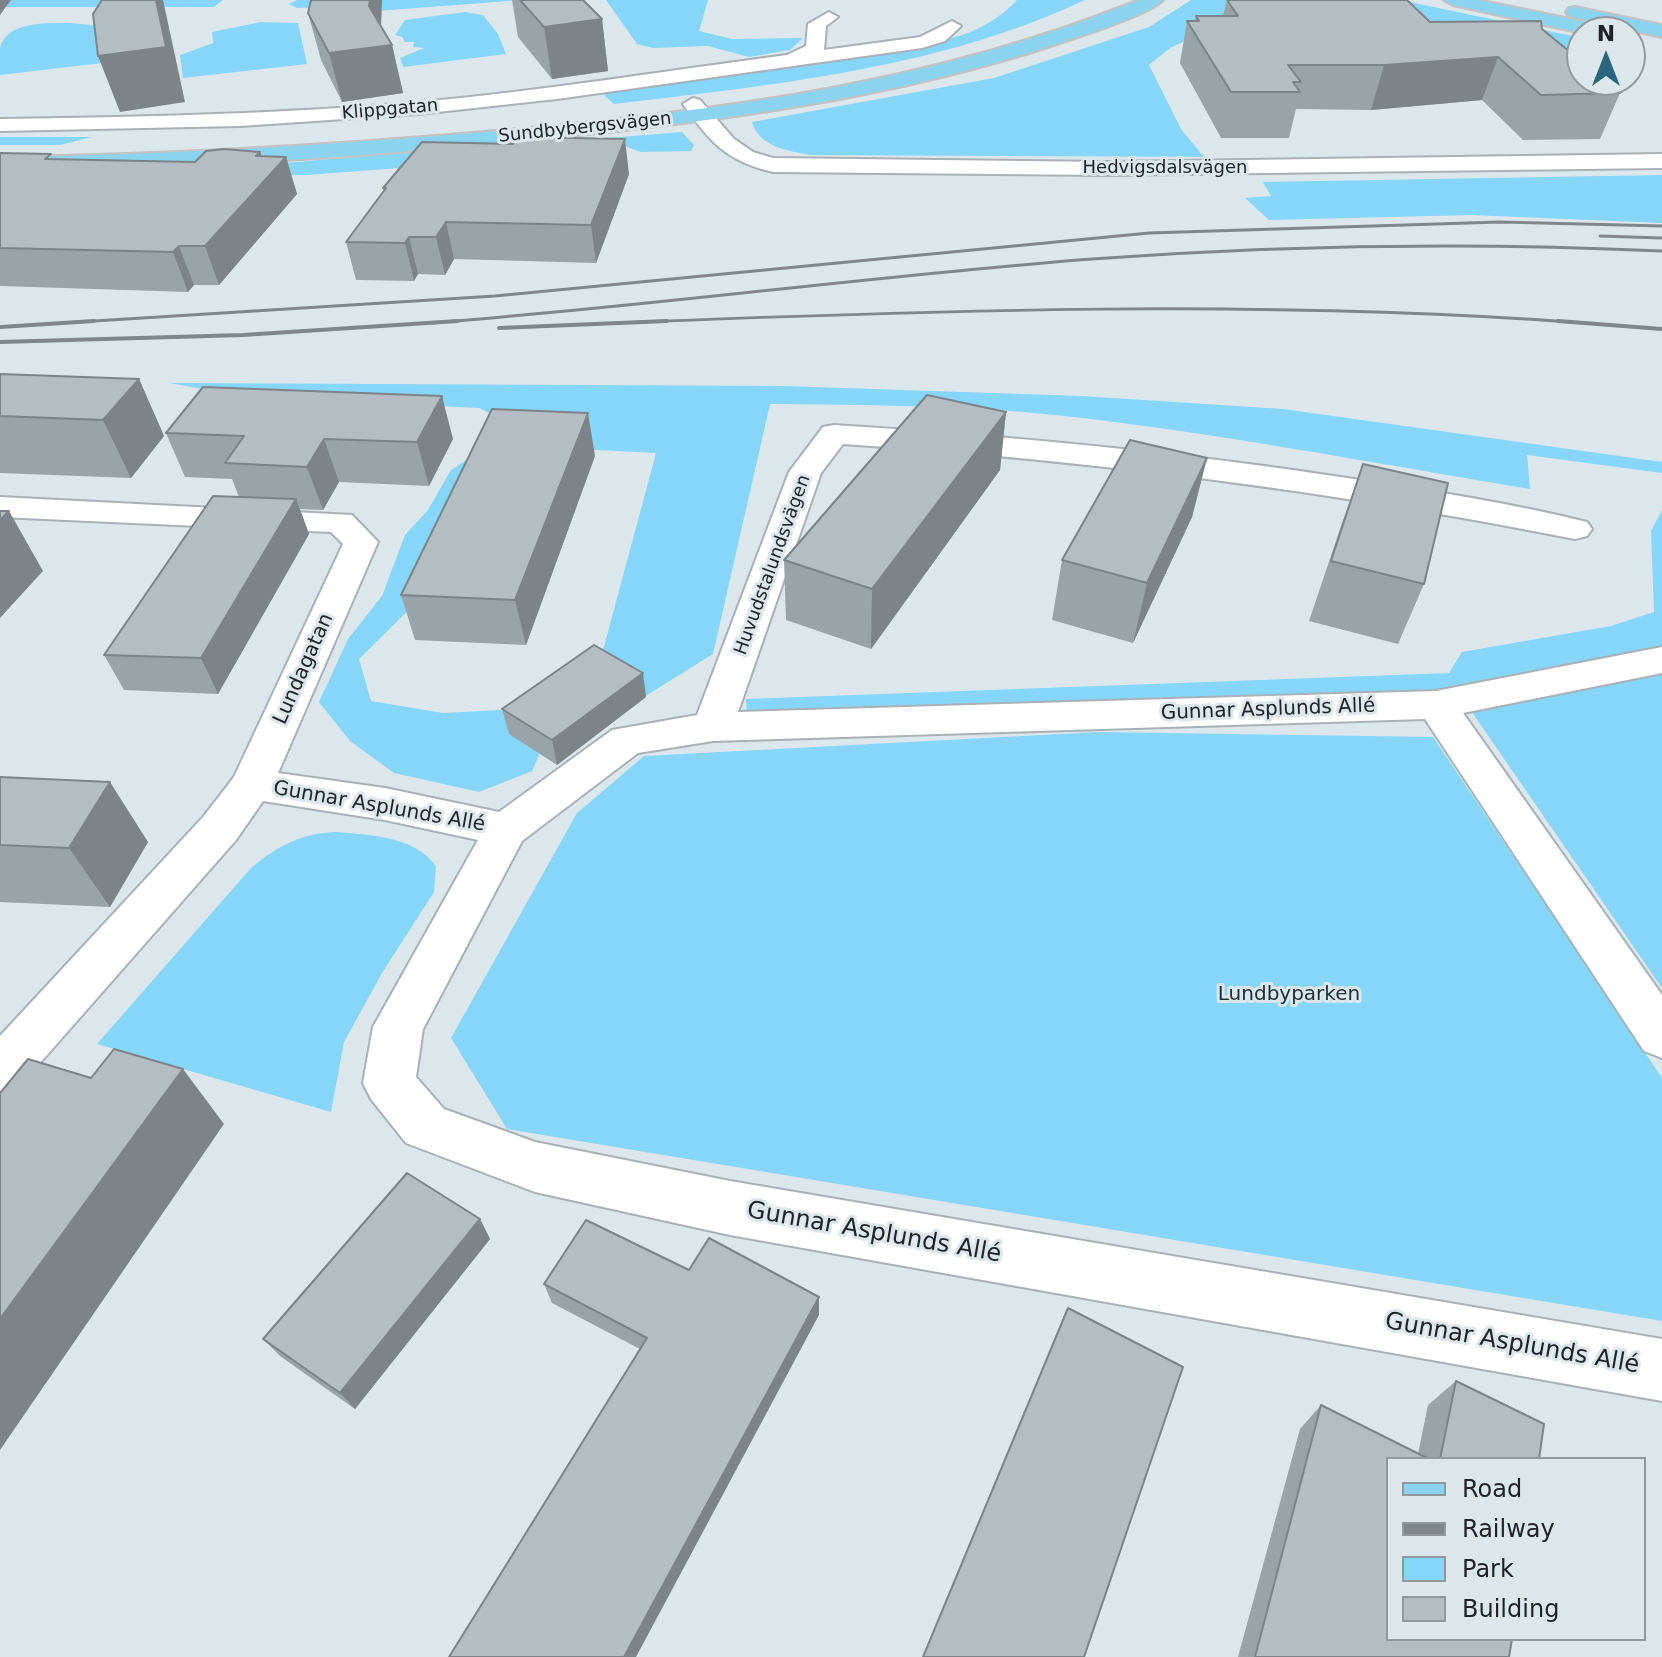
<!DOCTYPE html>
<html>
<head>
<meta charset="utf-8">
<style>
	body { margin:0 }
	#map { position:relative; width:1662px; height:1657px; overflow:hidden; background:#dce7ec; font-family:"DejaVu Sans",sans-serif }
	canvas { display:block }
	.legend { position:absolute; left:1386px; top:1457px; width:260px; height:184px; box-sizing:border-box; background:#dce7ec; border:2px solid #91999d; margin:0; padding:10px 14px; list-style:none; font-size:24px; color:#202426 }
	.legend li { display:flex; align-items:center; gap:16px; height:40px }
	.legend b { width:40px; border:2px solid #91999d }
	.north { position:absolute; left:1566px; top:16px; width:80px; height:80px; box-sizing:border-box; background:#dce7ec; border:2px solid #91999d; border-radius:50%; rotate:0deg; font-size:22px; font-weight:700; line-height:32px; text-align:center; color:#202426 }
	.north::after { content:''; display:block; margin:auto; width:28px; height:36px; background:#29657d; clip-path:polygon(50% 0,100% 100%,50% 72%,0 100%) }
</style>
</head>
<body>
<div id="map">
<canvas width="1662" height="1657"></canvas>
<ul class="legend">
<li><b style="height:10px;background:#8bd4ef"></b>Road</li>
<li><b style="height:10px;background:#80878b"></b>Railway</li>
<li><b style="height:22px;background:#86d6f9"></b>Park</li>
<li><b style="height:22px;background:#b3bdc2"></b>Building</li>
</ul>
<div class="north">N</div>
</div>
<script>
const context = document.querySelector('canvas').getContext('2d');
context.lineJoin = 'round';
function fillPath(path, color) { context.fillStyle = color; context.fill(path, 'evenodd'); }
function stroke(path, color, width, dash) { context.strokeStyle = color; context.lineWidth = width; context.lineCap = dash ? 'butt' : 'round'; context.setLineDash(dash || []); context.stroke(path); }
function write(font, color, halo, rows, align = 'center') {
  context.font = font + ' "DejaVu Sans",sans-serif'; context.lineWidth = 6; context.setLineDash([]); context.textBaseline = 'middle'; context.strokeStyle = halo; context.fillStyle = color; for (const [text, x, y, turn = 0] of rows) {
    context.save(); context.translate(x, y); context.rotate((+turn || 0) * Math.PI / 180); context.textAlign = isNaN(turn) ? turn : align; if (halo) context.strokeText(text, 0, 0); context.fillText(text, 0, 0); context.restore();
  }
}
const green = new Path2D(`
	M0,0h223l-9,7h-214z
	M297,0h225l-198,15 4,-8 -31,1 -8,-4z
	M606,0h102l-9,31 33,8 71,-1 -13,12 -41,7 -41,-11 -55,2 -16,-4z
	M1017,0h68c-147,69 -312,85 -471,104l-12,-11 325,-48c38,-10 62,-16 90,-45z
	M1191,0h209l182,38v16l-205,-44 -188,29 -19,9 -21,17 32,64 23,28 -393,-2c-23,-4 -52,-8 -59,-33l242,-44 155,-51z
	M465,12l18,3 15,19 8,20 -103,13 -3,-9 24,-10 -11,-1 1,-5h-9l-3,-5 -7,-2 10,-15z
	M261,22l37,1 9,41 -124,14 -3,-23 33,-12 -1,-11z
	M69,23l34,3 -1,37 -102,12c0,-8 0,-19 0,-27 6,-27 48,-25 69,-25z
	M682,132l12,13 -3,6 -50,1 -14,-5 -66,-5z
	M0,137h92l-32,8h-60z
	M495,142l10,18 -198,15h-126l-3,-8 120,-5z
	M1662,175v48l-191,-8 -202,5 -24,-22 26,-2 -8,-14z
	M169,383l615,3 298,10 201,13 379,53v11l-135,-18 3,34c-158,-26 -316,-57 -475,-74 -95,-10 -190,-10 -285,-11l-57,250 -82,51 -32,-40 57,-212 -141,-7 -7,-24 -29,-14 -237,-12z
	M479,452l-46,134 -74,73 12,42 72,12 57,-3 49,22 -17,39 -53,21 -85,-19 -44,-32 -31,-39 29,-63 34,-43 23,-61 23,-25 23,-40z
	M1662,510v478l-204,-296 -711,25 -1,-18 703,-26 13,-21 149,-26 43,-14 -3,-81z
	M1099,732l334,5 229,341v243l-1155,-192 -56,-91 126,-225 67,-57z
	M336,832c35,3 78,4 100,34l-2,26 -52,81 -38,69 -13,70 -234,-68 154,-176c26,-22 51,-35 85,-36z`);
const minor = new Path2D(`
	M829,12l9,5 -12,9 -2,24 96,-13 32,-16 9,5 -16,15 -23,7 -365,51 -138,15 -179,12 -240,5v-12c140,-2 280,-5 419,-17 123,-11 245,-31 368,-47l19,-9 2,-22z
	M693,98l7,2 34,39 19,13 20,6 333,4 556,-8v14l-556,7 -333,-3c-47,-11 -63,-30 -90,-68z
	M834,425c174,11 347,27 520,54 78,12 157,24 233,43l5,7 -5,7 -12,3c-242,-48 -486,-79 -732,-95l-22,29 -83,239 698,-21 226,-44v26l-199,40 199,282v63l-18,-7 -219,-332 -712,22 -75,12 -116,88 -99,188 -7,48 28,32 91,33 195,39 932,158v62l-932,-166 -195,-43 -129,-49 -35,-44 -8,-16 10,-56 105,-187 -93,-20 -122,-19 -27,39 -218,248 -18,7v-59l204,-220 30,-39 109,-233 -12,-12 -331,-15v-20l352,18 26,27 -100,231 107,15 114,24 113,-82 85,-15 92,-243 34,-45z`);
const major = new Path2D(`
	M1139,0h24c-14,15 -83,36 -106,44 -161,53 -328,76 -497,93 -186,20 -373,31 -560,34v-14c170,-2 338,-12 507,-27 219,-20 426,-47 632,-130z
	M1444,0h34l126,26 9,6 -31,1 -129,-28z
	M1575,7l87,18v12l-93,-21 -3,-4 3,-4z`);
const railFar1 = new Path2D(`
	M1600,236l62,2
	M62,323l433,-27 654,-63 351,-11 162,4
	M432,323c221,-17 440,-47 660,-64 190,-14 380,-17 570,-8
	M617,323c322,-13 645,-24 967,0`);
const rail = new Path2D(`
	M1558,321l104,8
	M0,327l94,-6
	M499,328l168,-7
	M0,342l243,-7 215,-14`);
const wall = new Path2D(`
	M311,0h71l-1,26 11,19 11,48 -61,9 -21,-42 -13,-47z
	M512,0h71l19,19 6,52 -56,8 -34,-42z
	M1227,0l203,22 112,7 78,64 -20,46 -77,1 -41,-40 -111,10 -75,-1 -7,29h-68l-41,-75 7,-42h8l1,-5h27z
	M260,152l2,4 24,1 11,37 -78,91h-25l-6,7 -188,-6v-133l53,6 142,3z
	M629,174l-33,89 -142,-4 -9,16 -27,-1 -4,7 -58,-1 -10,-38 38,-51 -1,-3z
	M0,374l139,5 25,57 -33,42 -131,-5z
	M1006,412l-6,58 -129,179 -85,-29 -2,-60z
	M166,433l287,6 -24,47 -90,-4 -16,28 -23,-1 9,25 -91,160 -94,-4 -20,-35 135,-158 -7,-18 -47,-2z
	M595,456l-69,189 -111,-5 -14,-45z
	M1207,458l-15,59 -59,126 -81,-23 10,-60z
	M1363,464l61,120 -26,60 -89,-23 33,-98z
	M646,697l-89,68 -48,-31 -7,-25z
	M0,777l148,65 -38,65 -110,-5z
	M480,1219l10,20 -135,170 -75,-53 -17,-17z
	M689,1270l130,45 -179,34 -88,-46 -8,-19z
	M1456,1381l83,78h-151l121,198h-271l62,-228 21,-24 97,49 10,-49z`);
const shadedWall = new Path2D(`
	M0,0h11l-11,15z
	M156,0h7l22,102 -65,10 -22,-56z
	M370,0h12l-2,46 12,-1 11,48 -61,9 -13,-49 40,-47z
	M602,19l6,52 -56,8 -8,-52z
	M1498,57l-16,43 -111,10 13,-45z
	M625,139l4,35 -33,89 -5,-38z
	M260,152l8,24 18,-19 11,37 -78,91 -14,-39 51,-90z
	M446,222l8,37 -9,16 -9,-38z
	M409,237l9,37 -4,7 -9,-38z
	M179,246l15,39 -6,7 -15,-40z
	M139,379l25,57 -33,42 -28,-58z
	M442,396l11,43 -24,47 -12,-44z
	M1006,412l-6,58 -129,179 1,-60z
	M588,413l7,43 -69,189 -11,-45z
	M324,439l15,43 -16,28 -16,-43z
	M1207,458l-15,59 -59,126 14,-60z
	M296,499l13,35 -91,160 -17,-36z
	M9,511l34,60 -43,47v-98z
	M643,673l3,24 -89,68 -5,-25z
	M110,782l38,60 -38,65 -41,-59z
	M183,1069l41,55 -224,326v-131z
	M480,1219l10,20 -135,170 -15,-16z
	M819,1297v18l-183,342h-12z`);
const building = new Path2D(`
	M102,0h54l10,47 -68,9 -5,-42z
	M311,0h59l-1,6 23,39 -63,8 -21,-40z
	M520,0h63l19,19 -58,8z
	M1227,0h180l23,22 111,-1 1,8 40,33v18h22l16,13 -79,2 -43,-38 -114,8h-96l13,17h-8l7,10h-69l-44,-71h12l-3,-5h42z
	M518,137l107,2 -34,86 -145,-3 -10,15h-27l-4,6 -59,-1 40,-54h-3l39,-46 91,2z
	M224,149l36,3 -4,4 30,1 -81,89h-26l-6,6 -173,-4v-95l51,1 -6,5 150,3 11,-11z
	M0,374l139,5 -36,41 -103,-4z
	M203,387l239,9 -25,46 -93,-3 -17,28 -82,-4 19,-27 -78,-3z
	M927,395l79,17 -134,177 -88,-29z
	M492,409l96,4 -73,187 -114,-5z
	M1130,440l77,18 -60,125 -85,-23z
	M1363,464l85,19 -24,101 -93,-23z
	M213,496l83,3 -95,159 -97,-3z
	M0,511h9l-9,9z
	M594,645l49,28 -91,67 -50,-31z
	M0,777l110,5 -41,66 -69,-3z
	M114,1049l69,20 -183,250v-226l28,-34 63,19z
	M407,1173l73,46 -140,174 -77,-54z
	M586,1220l103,50 20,-32 110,59 -195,360h-175l198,-319 -103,-54z
	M1068,1308l115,59 -99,290h-161z
	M1456,1381l88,43 -5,35h-99z
	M1321,1405l108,54h-41v180h124l-3,18h-254z`);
const farStreetnames = [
	["Klippgatan",390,110,-5],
	["Sundbybergsvägen",585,128,-6],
	["Hedvigsdalsvägen",1165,168],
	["Huvudstalundsvägen",773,565,-70]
];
const streetNames = [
	["Lundagatan",304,669,-66],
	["Gunnar Asplunds Allé",1268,710,-2],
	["Gunnar Asplunds Allé",379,807,10]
];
const parkNames = [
	["Lundbyparken",1289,995]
];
const nearStreetnames = [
	["Gunnar Asplunds Allé",874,1233,10],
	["Gunnar Asplunds Allé",1512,1344,10]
];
fillPath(green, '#86d6f9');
stroke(minor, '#a7b1b6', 4);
stroke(major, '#c1c2c2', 4);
fillPath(minor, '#fff');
fillPath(major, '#8bd4ef');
stroke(railFar1, '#80878b', 3);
stroke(rail, '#80878b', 4);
fillPath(wall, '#9aa3a7');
fillPath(shadedWall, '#7d8488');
fillPath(building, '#b3bdc2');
stroke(building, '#7d8488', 2);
write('18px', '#202426', '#dce7ec', farStreetnames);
write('20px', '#202426', '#dce7ec', streetNames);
write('20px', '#1b3039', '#dce7ec', parkNames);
write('24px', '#202426', '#dce7ec', nearStreetnames);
</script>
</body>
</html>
